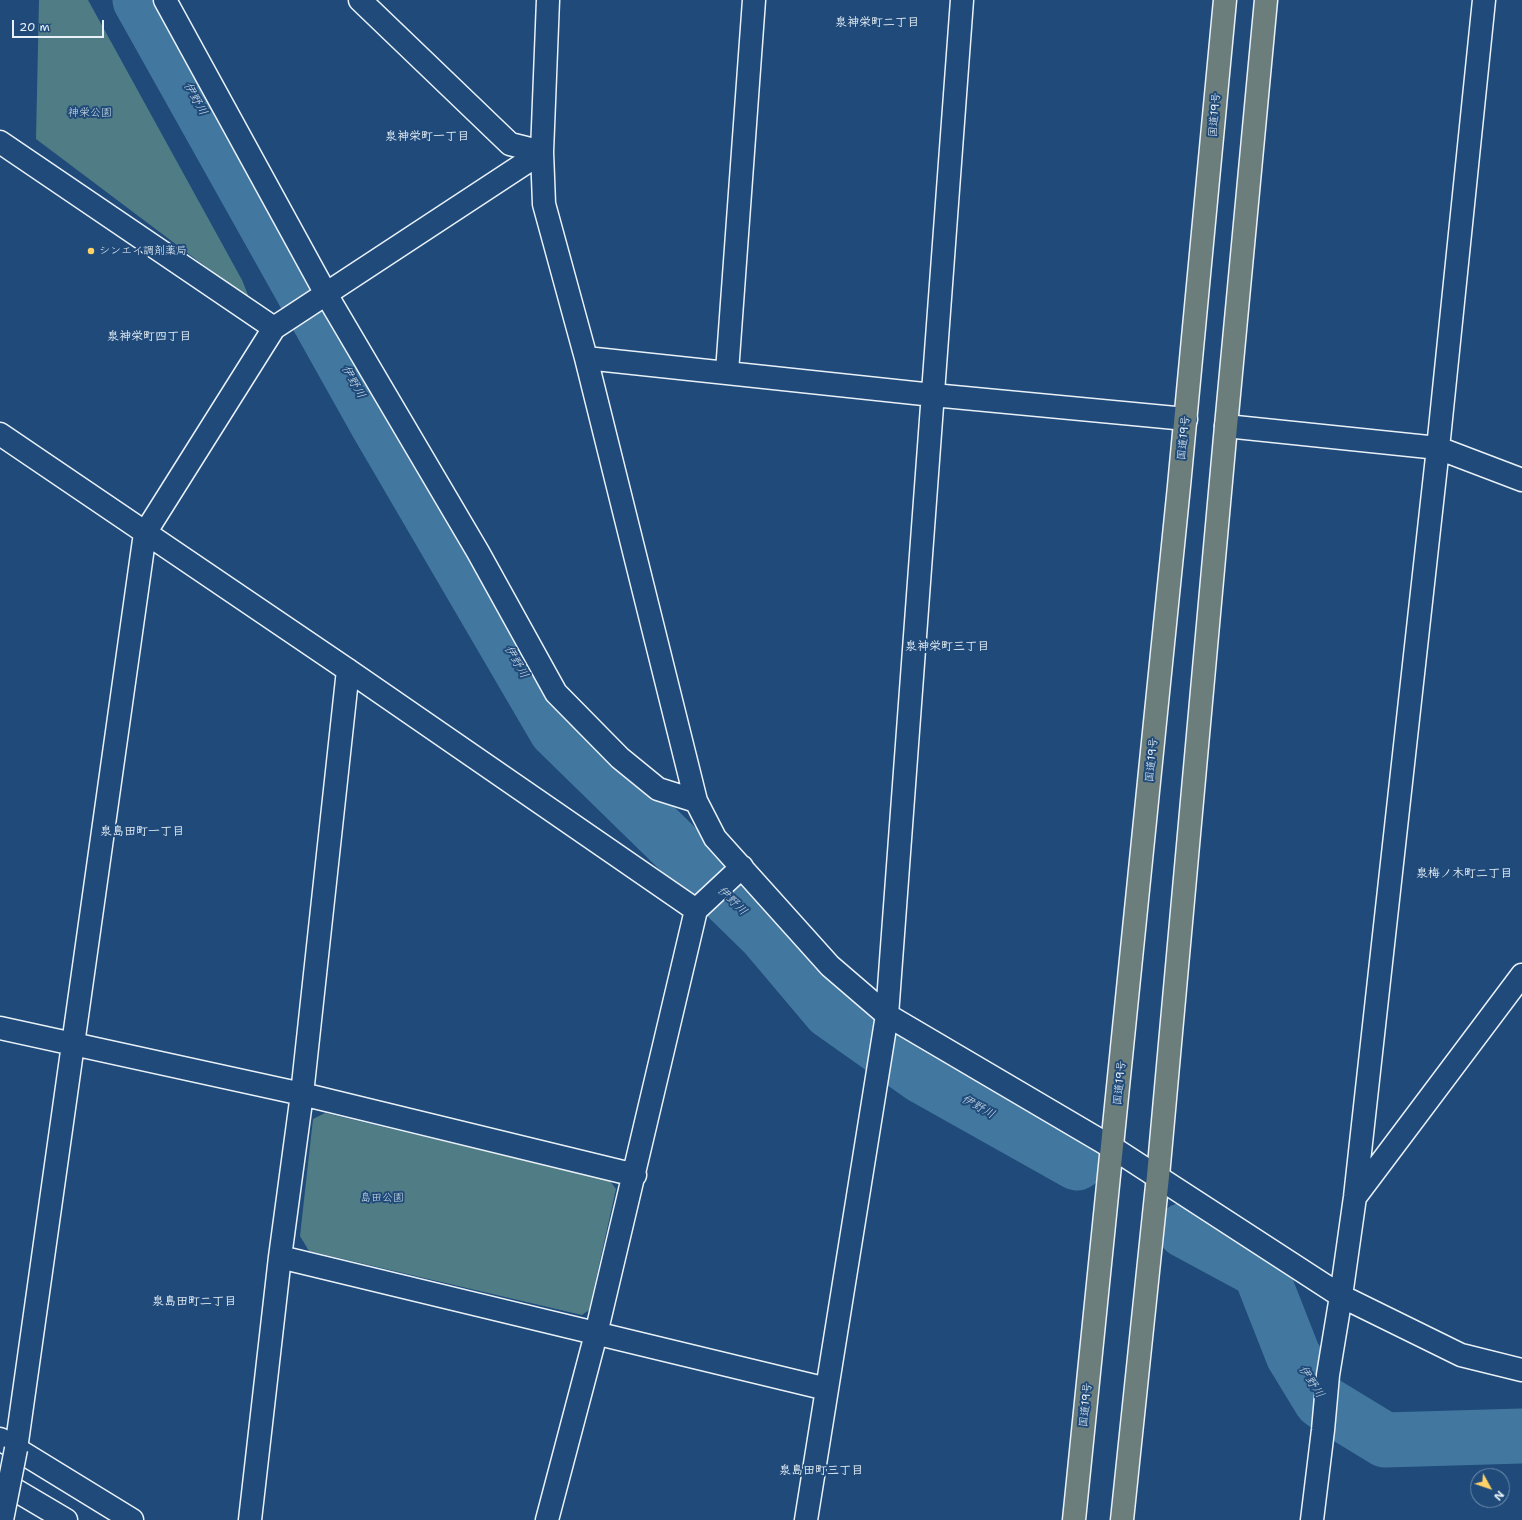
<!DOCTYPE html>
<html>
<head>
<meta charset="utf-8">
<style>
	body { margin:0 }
	#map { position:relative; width:1522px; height:1520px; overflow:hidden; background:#1f4a7a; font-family:"Shantell Sans",sans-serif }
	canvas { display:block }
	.north { position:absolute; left:1470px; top:1468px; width:40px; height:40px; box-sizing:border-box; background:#1f4a7a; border:1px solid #6f8dac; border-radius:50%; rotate:130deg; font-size:11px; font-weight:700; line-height:16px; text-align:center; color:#e8f1f8 }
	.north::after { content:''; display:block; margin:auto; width:14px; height:18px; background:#ffd166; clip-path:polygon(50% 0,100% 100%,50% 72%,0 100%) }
	.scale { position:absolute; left:12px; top:20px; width:92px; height:18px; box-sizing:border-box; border:2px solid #e8f1f8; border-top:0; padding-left:5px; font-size:12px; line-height:14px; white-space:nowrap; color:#e8f1f8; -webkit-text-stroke:3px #1f4a7a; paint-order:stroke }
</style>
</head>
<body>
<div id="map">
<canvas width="1522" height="1520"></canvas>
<div class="north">N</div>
<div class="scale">20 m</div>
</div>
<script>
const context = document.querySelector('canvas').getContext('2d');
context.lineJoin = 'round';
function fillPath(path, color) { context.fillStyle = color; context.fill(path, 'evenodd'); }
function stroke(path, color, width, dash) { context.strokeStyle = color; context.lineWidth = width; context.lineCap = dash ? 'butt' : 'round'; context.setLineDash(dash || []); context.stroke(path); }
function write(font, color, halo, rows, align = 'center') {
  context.font = font + ' "Shantell Sans","Klee One",sans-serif'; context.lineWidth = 4; context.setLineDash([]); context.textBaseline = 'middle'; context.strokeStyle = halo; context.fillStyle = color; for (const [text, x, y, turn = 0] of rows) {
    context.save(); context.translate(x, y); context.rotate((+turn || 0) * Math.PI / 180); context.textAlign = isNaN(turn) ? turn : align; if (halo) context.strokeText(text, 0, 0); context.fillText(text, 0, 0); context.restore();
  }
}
const green = new Path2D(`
	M39,0h49l154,280 8,20 -214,-161z
	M325,1113l285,68 6,8 -27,121 -7,5 -273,-64 -9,-15 13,-117z`);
const river = new Path2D(`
	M140,0l238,425 178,305 209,204 65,77 92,65 155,87
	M1184,1230l76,41 33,84 28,46 64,39 137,-4`);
const minor = new Path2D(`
	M165,0l161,294 152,258 78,141 64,65 38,31 38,12
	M360,0l150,144 32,8
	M548,0l-6,152 2,52 42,154 110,443 19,37 115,128 57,49 226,133 228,148 120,59 61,15
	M0,142l274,186
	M586,358l347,37 253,24
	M727,372l27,-372
	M1226,426l212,22 84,32
	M0,434l348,236 348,240
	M0,1028l302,66 333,81
	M1356,1196l166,-221
	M280,1257l547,132
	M0,1439l132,81
	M16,1449l129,-916 129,-205 268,-176
	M250,1520l30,-263 22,-163 46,-424
	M547,1520l49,-186 100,-424 46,-43
	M806,1520l81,-505 75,-1015
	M1312,1520l11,-90 5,-55 13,-79 14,-99 83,-749 46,-448`);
const tertiary = new Path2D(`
	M0,1481l66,39`);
const trunk = new Path2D(`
	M1074,1520c54,-506 104,-1013 151,-1520
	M1122,1520l36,-344 68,-750 40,-426`);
const minorBridge = new Path2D(`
	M2,1520l14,-71`);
const markers = [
	[91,251,4,"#ffd166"]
];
const parkNames = [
	["神栄公園",90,113],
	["島田公園",382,1198]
];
const streetNames = [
	["国道19号",1215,115,-85],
	["国道19号",1184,438,-84],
	["国道19号",1152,760,-84],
	["国道19号",1120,1083,-84],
	["国道19号",1086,1405,-84]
];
const poiNames = [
	["シンエイ調剤薬局",99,251]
];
const neighbourhoodNames = [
	["泉神栄町二丁目",877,23],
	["泉神栄町一丁目",427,137],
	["泉神栄町四丁目",149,337],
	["泉神栄町三丁目",947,647],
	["泉島田町一丁目",142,832],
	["泉梅ノ木町二丁目",1464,874],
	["泉島田町二丁目",194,1302],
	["泉島田町三丁目",821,1471]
];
const waterNames = [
	["伊野川",195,99,61],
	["伊野川",353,382,61],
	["伊野川",516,662,60],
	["伊野川",732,901,44],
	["伊野川",978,1107,29],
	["伊野川",1311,1382,57]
];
fillPath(green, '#507d85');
stroke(river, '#42789f', 55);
stroke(minor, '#e8f1f8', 25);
stroke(tertiary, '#e8f1f8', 25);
stroke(trunk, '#e8f1f8', 25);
stroke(minor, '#1f4a7a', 22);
stroke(tertiary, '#1f4a7a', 22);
stroke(trunk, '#6c7e7c', 22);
stroke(minorBridge, '#e8f1f8', 25, []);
stroke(minorBridge, '#1f4a7a', 22);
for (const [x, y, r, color] of markers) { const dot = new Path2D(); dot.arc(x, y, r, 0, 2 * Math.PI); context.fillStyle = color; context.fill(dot); stroke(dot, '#1f4a7a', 1.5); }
write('11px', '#d1e0e7', '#1f4a7a', parkNames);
write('11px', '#e8f1f8', '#1f4a7a', streetNames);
write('11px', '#e8f1f8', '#1f4a7a', poiNames, 'left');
write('bold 12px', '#e8f1f8', '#1f4a7a', neighbourhoodNames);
write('italic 12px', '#cfdfeb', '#1f4a7a', waterNames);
</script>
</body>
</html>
